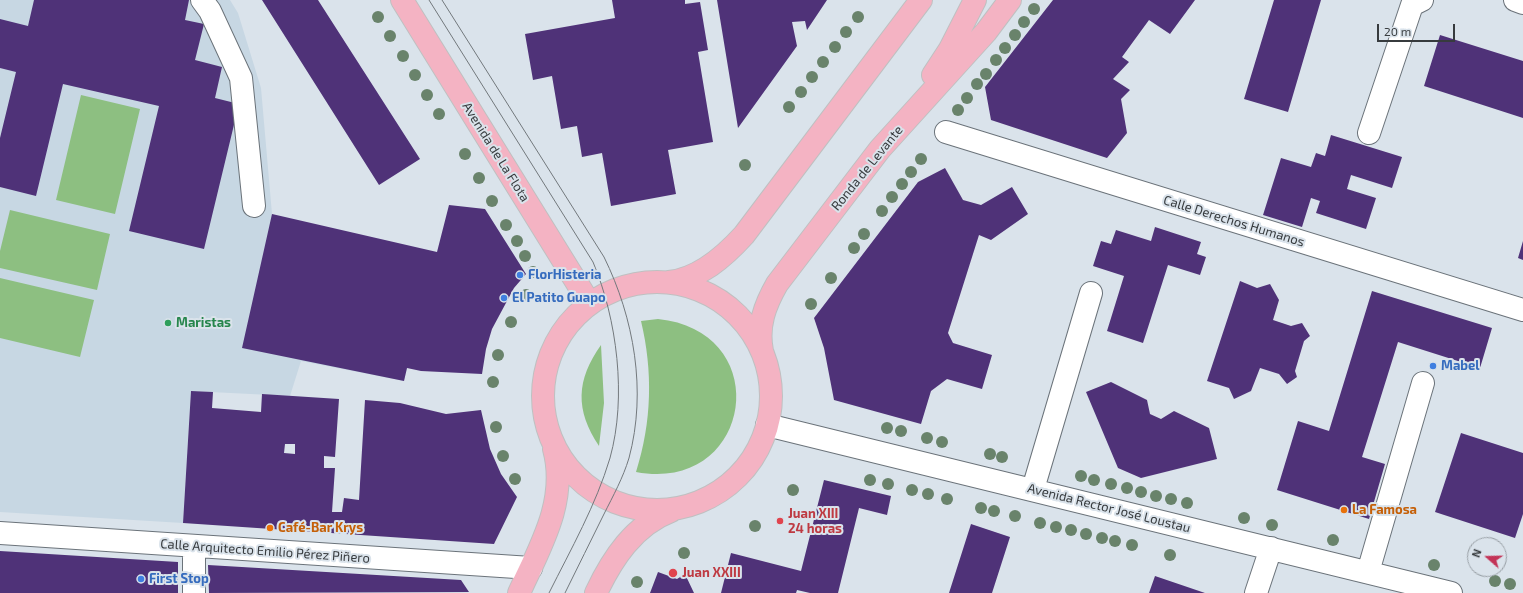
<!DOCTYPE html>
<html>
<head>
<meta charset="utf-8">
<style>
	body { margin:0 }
	#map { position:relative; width:1523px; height:593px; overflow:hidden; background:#dae3eb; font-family:"Exo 2",sans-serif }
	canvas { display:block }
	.north { position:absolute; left:1467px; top:537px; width:40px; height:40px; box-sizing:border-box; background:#dae3eb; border:1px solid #99a0a6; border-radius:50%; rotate:290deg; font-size:11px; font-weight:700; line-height:16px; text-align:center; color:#373b3e }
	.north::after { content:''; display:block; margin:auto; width:14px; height:18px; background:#c33357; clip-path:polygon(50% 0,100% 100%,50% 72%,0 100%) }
	.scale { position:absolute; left:1377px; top:24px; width:78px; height:18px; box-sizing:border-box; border:2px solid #373b3e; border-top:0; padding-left:5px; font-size:12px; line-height:14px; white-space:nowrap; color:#373b3e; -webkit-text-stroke:3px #dae3eb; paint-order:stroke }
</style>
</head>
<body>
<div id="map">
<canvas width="1523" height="593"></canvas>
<div class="north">N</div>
<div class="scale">20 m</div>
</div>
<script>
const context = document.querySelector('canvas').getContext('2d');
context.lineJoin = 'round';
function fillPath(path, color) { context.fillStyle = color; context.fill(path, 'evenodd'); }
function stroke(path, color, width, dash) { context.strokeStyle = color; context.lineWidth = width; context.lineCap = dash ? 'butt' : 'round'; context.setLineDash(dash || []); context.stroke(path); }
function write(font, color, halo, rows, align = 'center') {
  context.font = font + ' "Exo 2",sans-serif'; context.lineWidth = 4; context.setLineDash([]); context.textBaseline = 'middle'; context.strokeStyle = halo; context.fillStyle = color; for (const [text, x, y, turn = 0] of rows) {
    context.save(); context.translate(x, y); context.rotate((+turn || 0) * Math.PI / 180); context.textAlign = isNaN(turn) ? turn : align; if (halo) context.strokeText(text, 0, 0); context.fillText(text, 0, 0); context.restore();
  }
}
const built = new Path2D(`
	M0,0h230l8,13 23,75 11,126 135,154 -3,13 -103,-20 -11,35 -99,-5 -8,132 -183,-11z`);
const green = new Path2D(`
	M81,95l59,14 -25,105 -59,-14z
	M10,210l100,24 -13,56 -97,-22v-17z
	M0,278l94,22 -14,57 -80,-19z
	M658,319c119,12 95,175 -22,153 16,-50 17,-101 5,-151z
	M601,345l3,58 -5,43c-24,-36 -23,-66 2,-101z`);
const building = new Path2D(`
	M34,0h155l-4,20 19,4 -9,36 27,7 -7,31 24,6 -35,145 -75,-18 30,-125 -96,-22 -27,112 -36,-9v-49l16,-66 -16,-4v-49l28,7z
	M262,0h56l102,159 -41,26z
	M612,0h73v4l15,-2 8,48 -10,2 15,90 -45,8 8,44 -65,12 -9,-53 -20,4 -5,-31 -16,3 -9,-53 -19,4 -8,-46 90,-16z
	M717,0h110l-20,30 -2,-9 -13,1 5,24 -59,82z
	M1053,0h142l-25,34 -21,-14 -27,37 7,5 -16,17 17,11 -9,9 6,34 -20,25 -116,-38 -6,-33z
	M1274,0h47l-33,112 -44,-13z
	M1440,35l83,26v57l-99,-32z
	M1331,135l71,22 -10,31 -41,-13 -4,14 29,9 -10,31 -50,-16 4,-12 -9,-3 -9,29 -39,-12 18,-57 30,9 5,-14 9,3z
	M945,168l18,32 18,5 31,-18 16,27 -37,26 -12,-5 -31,98 5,10 39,12 -10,34 -35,-10 -16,12 -10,33 -87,-24 -10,-52 -10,-30 104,-136z
	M449,205l36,4 41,65 -12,14 -22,41 -6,20 -4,25 -61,-3 -14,-3 -3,13 -162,-33 30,-134 165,38z
	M1155,227l46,15 -4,12 9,3 -6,18 -32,-10 -25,78 -36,-12 17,-55 -31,-10 8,-25 10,3 5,-14 35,11z
	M1523,241v19l-5,-2z
	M1240,281l17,7 13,-4 9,16 -6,20 18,6 11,-3 8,13 -6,5 -9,30 2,6 -10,7 -8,-10 -19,-6 -9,23 -17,8 -5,-11 -22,-7z
	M1372,291l120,37 -12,40 -82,-26 -36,115 23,7 -16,55 -92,-29 21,-69 31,10z
	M1111,382l36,18 3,14 11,5 13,-8 35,17 8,31 -76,19 -23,-10 -32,-76z
	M191,391l22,1 -1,16 49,4 1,-18 77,5 -4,58 -11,-1v12h11l-3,44h10l2,-14 15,2 6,-100 35,3 46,11 35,-4 9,39 11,25 16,23 -23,47 -311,-21zM285,444h10v10l-11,-1z
	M1461,433l62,20v61l-8,24 -80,-26z
	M824,480l67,16 -4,19 -28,-7 -21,85h-28l-13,-3 -1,3h-75l10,-40 70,18z
	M971,524l39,13 -18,56h-43z
	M0,551l178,11v31h-178z
	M208,565l253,15 8,12 -260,1z
	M658,572l19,7 8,-5 9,19h-44z
	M1155,576l50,17h-56z`);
const minor = new Path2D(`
	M202,0l8,11 31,67 13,128
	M1515,0l8,3
	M946,132l577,178
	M1369,133l43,-128 10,-5
	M767,425l684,168
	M1033,489l58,-196
	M0,533l531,35
	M1368,572l55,-189
	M194,593v-46
	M1256,593l15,-45`);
const major = new Path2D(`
	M402,0l188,304
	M933,75l17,-26 25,-49
	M669,282c30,-3 55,-25 75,-47l177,-235
	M543 396a114 114 0 1 1 228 0a114 114 0 1 1-228 0Z
	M762,351c-5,-25 3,-46 15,-67l103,-135 106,-117 24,-32
	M519,593c21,-46 49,-92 35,-144
	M596,593c16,-34 38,-68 75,-82`);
const tram = new Path2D(`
	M429,0l164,262c24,57 34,135 17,196 -14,47 -39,91 -61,135
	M442,0l162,257c30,61 43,134 25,201 -6,20 -16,38 -25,56 -13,26 -26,53 -39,79`);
const trees = [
	[1034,9],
	[378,17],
	[858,17],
	[1024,22],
	[846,32],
	[1015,35],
	[390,36],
	[835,47],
	[1005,48],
	[403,56],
	[996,60],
	[823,62],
	[986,74],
	[415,75],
	[812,77],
	[977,84],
	[801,92],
	[427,95],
	[967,98],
	[789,107],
	[958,110],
	[439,114],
	[465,154],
	[921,159],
	[745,165],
	[911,172],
	[479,178],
	[902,184],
	[892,197],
	[492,201],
	[882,211],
	[506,225],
	[864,234],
	[517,241],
	[854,248],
	[525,256],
	[533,272],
	[831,278],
	[526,295],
	[811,304],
	[511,322],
	[498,355],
	[493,382],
	[496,427],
	[887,428],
	[901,431],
	[927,438],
	[942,442],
	[990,454],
	[503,456],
	[1002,457],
	[1081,476],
	[515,479],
	[870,480],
	[1094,480],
	[888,484],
	[1111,484],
	[1127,488],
	[793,490],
	[912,490],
	[1141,492],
	[928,494],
	[1156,496],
	[947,499],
	[1171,499],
	[1187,503],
	[981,508],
	[994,511],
	[1015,516],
	[1244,518],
	[1040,523],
	[1272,525],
	[755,526],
	[1056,527],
	[1071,530],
	[1086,534],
	[1102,538],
	[1333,540],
	[1115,541],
	[1132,545],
	[684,553],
	[1170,555],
	[1434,565],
	[1495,581],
	[637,582],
	[1510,584]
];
const markers = [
	[520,275,4,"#3f7fe0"],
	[504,298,4,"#3f7fe0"],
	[168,323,4,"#2e9e5b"],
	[1433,366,4,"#3f7fe0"],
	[1344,510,4,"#e8710a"],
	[780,521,4,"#e0444e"],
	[270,528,4,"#e8710a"],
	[673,573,5,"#e0444e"],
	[141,579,4,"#3f7fe0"]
];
const streetNames = [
	["Avenida de La Flota",496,152,58],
	["Ronda de Levante",867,168,-51],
	["Calle Derechos Humanos",1234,221,17],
	["Avenida Rector José Loustau",1109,508,14],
	["Calle Arquitecto Emilio Pérez Piñero",265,551,4]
];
const shopNames = [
	["FlorHisteria",528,275],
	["El Patito Guapo",512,298],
	["Mabel",1441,366],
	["First Stop",149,579]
];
const leisureNames = [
	["Maristas",176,323]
];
const foodNames = [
	["La Famosa",1352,510],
	["Café-Bar Krys",278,528]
];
const healthNames = [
	["Juan XIII",788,514],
	["24 horas",788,529],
	["Juan XXIII",682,573]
];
fillPath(built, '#c7d7e3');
fillPath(green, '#8dbf81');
fillPath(building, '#4f3278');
stroke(minor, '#6b737a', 24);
stroke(major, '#bfc0c1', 24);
stroke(minor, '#fff', 22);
stroke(major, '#f4b3c3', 22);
stroke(tram, '#72787c', 1);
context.fillStyle = '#69836b';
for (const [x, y] of trees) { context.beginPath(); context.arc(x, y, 6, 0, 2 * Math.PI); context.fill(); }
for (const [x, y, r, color] of markers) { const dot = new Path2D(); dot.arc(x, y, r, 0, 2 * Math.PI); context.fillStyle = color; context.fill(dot); stroke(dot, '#dae3eb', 1.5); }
write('13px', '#373b3e', '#dae3eb', streetNames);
write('bold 13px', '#366cbe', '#dae3eb', shopNames, 'left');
write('bold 13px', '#27864d', '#dae3eb', leisureNames, 'left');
write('bold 13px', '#c56008', '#dae3eb', foodNames, 'left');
write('bold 13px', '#be3a42', '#dae3eb', healthNames, 'left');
</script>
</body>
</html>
